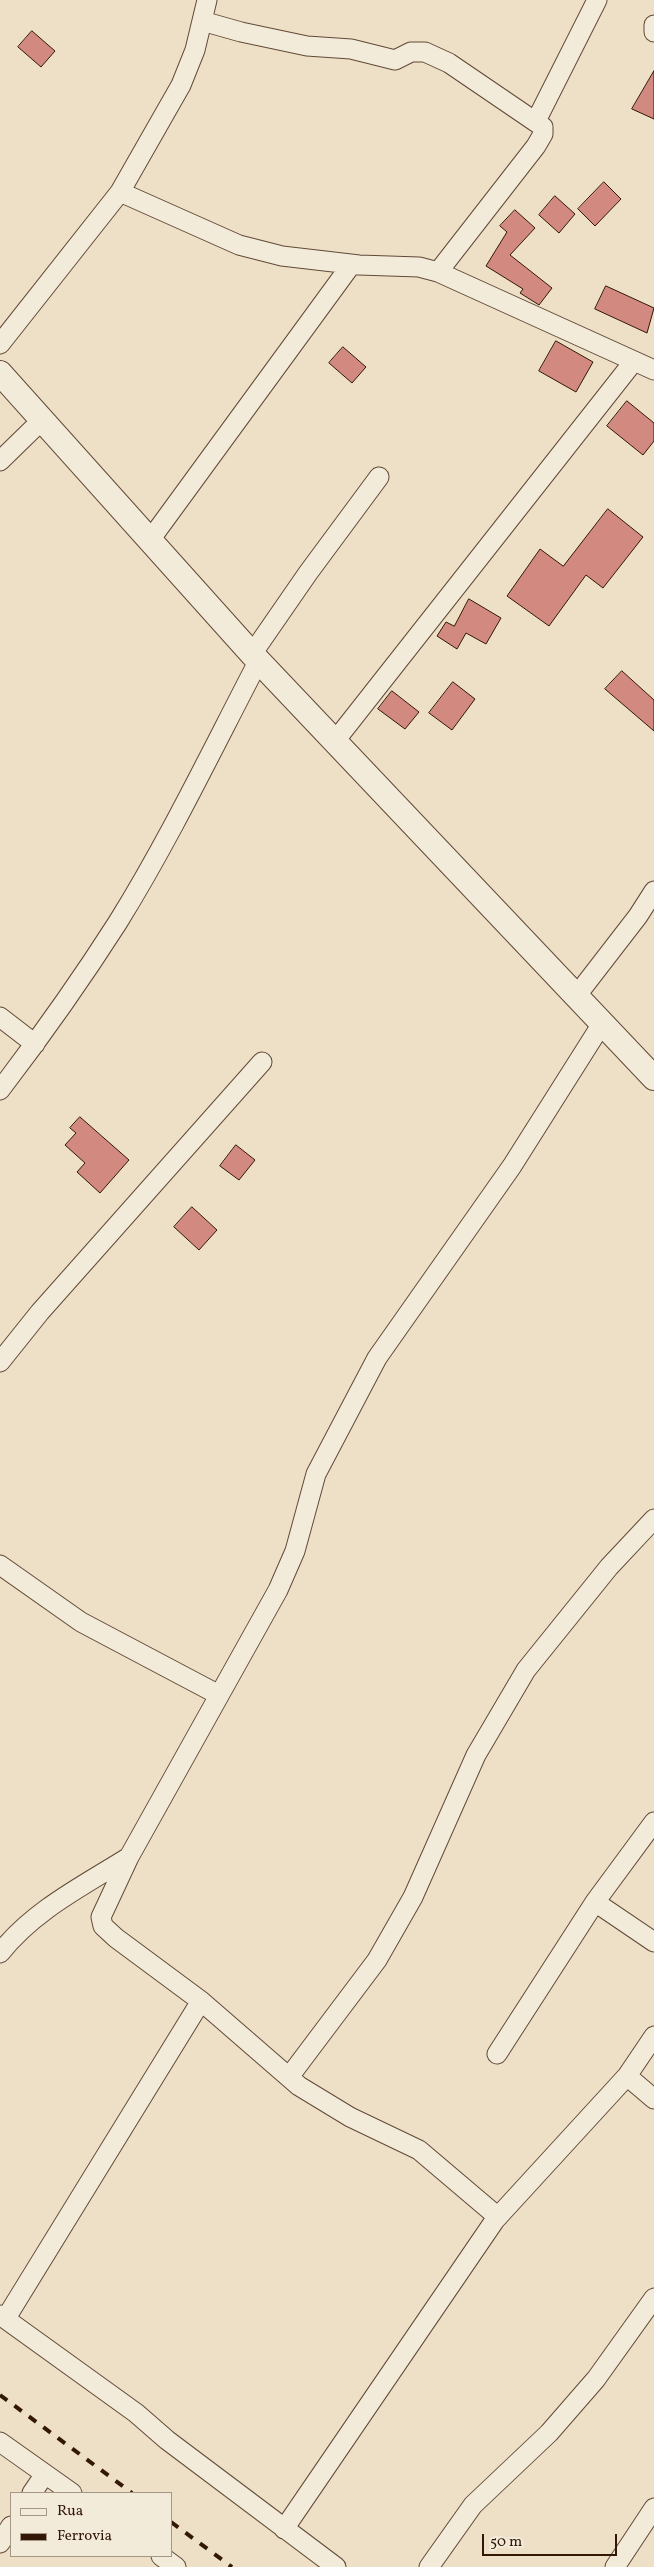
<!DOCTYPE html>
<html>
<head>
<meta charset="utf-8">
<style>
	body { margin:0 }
	#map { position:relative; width:654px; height:2567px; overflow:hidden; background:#ede0c6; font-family:Vollkorn,serif }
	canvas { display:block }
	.legend { position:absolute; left:10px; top:2492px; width:162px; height:65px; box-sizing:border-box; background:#f3ebda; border:1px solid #a69686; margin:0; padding:6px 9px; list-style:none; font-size:15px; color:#331707 }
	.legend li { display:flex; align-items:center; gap:10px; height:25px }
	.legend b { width:25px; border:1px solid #a69686 }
	.scale { position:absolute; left:482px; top:2534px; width:135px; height:22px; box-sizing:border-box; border:2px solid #331707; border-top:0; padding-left:6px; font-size:15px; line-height:18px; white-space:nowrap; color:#331707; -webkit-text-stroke:4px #f3ebda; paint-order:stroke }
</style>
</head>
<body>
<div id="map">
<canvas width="654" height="2567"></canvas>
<ul class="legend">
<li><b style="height:6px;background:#f3ebda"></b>Rua</li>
<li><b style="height:6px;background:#331707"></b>Ferrovia</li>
</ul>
<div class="scale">50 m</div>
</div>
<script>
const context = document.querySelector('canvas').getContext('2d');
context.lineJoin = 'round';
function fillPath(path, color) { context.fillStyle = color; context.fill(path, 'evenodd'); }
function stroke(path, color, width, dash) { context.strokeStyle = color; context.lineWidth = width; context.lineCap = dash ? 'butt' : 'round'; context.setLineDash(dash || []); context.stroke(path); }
const building = new Path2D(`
	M32,31l23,20 -14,16 -23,-20z
	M654,71v48l-22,-10z
	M604,182l17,17 -26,27 -17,-17z
	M555,196l20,18 -16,19 -20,-18z
	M515,210l20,18 -25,27 42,33 -13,17 -19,-12 3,-4 -37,-23 21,-34 -7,-6z
	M606,286l48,22 -7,25 -52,-24z
	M556,341l37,21 -17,30 -37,-21z
	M343,347l23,20 -14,16 -23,-20z
	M627,401l27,22v18l-11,14 -36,-29z
	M608,509l35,28 -40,51 -17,-13 -37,51 -42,-30 33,-47 23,17z
	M469,599l32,19 -15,26 -20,-11 -9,16 -20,-13 9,-14 8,4z
	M622,671l32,29v31l-49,-42z
	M453,682l22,17 -23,31 -23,-17z
	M392,691l27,21 -14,17 -27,-20z
	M80,1117l49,43 -29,33 -23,-21 8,-9 -20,-18 11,-12 -6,-5z
	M236,1145l19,15 -16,20 -19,-14z
	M192,1207l25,23 -18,20 -25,-23z`);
const minor = new Path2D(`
	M202,21l39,11 66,14 44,3 44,11 16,-8h14l24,11 94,64v7l-7,12 -98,126
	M654,25v7
	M536,121l61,-121
	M120,192l119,53 43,11 77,9 60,2 19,5 216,98
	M0,344l120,-152 61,-107 14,-35 12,-50
	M0,461l42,-41
	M150,540l201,-275
	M252,654l56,-81 71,-96
	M335,741l299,-380
	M577,995l61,-79 16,-25
	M0,1017l35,27
	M0,1090c42,-55 81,-110 118,-168 52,-84 95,-174 141,-262
	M0,1362l40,-50 222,-250
	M0,1565l81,57 138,73
	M595,1902l59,40
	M0,1953c34,-43 83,-67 129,-96
	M497,2054l98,-152 59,-80
	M627,2076l27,23
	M289,2077l88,-117 36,-63 63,-142 50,-85 83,-103 45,-48
	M498,2217l-79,-67 -69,-33 -51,-31 -98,-85 -85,-63 -13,-12 -2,-9 28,-60 149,-267 17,-39 21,-77 61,-116 135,-192 91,-144
	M0,2315l136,98 31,27 169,127
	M6,2318l195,-317
	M0,2442l72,51
	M32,2493l13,-19
	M284,2529l211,-309 132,-144 27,-40
	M0,2543l11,-17
	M161,2556l15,11
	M429,2567l44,-62 76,-72 47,-54 58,-81
	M615,2567l39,-59`);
const tertiary = new Path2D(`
	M0,373l252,281 402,424`);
const rail = new Path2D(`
	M0,2395l132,98
	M171,2522l61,45`);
fillPath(building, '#d2897f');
stroke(building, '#331707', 1);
stroke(minor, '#624937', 21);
stroke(tertiary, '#624937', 26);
stroke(minor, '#f3ebda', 19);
stroke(tertiary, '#f3ebda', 24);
stroke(rail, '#331707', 4, [9, 9]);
</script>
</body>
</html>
